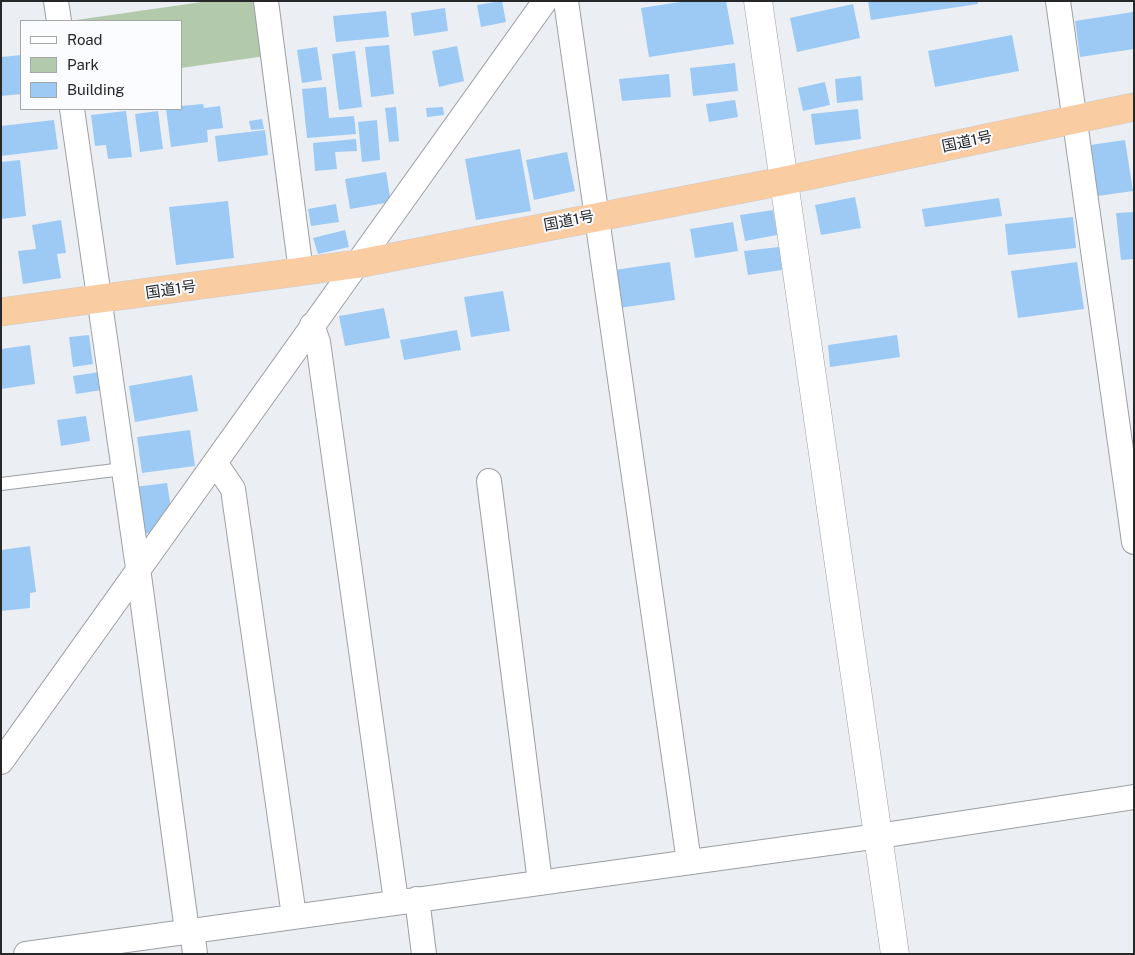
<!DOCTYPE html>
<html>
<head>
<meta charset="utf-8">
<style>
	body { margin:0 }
	#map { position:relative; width:1135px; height:955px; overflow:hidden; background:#ebeff4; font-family:"Public Sans",sans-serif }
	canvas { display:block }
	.frame { position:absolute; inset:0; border:2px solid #252728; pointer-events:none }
	.legend { position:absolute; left:20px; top:20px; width:162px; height:90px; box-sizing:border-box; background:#fafcff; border:1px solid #a5a7a9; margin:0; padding:6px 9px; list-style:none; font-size:15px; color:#252728 }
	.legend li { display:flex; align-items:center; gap:10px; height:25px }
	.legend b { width:25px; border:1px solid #a5a7a9 }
</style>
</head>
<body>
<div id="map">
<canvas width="1135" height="955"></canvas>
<div class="frame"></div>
<ul class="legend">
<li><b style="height:6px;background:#fff"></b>Road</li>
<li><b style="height:14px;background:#b3c9ab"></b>Park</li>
<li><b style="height:14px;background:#9ccaf4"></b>Building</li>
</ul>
</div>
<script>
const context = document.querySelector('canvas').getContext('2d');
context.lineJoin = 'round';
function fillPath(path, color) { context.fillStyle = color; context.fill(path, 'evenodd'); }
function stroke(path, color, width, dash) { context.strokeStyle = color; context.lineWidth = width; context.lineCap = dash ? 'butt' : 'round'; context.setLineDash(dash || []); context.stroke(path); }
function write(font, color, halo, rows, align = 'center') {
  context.font = font + ' "Public Sans","Noto Sans JP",sans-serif'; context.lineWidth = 4; context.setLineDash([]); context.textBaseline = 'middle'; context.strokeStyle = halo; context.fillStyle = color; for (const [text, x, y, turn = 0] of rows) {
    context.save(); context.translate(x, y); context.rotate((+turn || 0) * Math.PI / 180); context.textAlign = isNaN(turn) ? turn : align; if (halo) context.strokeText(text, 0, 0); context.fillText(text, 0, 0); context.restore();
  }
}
const green = new Path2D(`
	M209,1h49l8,55 -85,12v-47h-112z`);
const building = new Path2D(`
	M502,1l4,21 -25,5 -4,-22z
	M686,1h40l8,43 -85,13 -8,-49z
	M868,1h110v3l-107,16z
	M853,4l7,34 -63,14 -7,-34z
	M445,8l3,23 -34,5 -3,-23z
	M386,11l3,26 -53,5 -3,-26z
	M1133,12l1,37 -54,8 -5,-36z
	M1012,35l7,36 -84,16 -7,-36z
	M389,45l5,49 -23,3 -6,-50z
	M457,46l7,35 -25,6 -7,-36z
	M317,47l5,33 -20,3 -5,-33z
	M355,51l7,56 -23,3 -7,-56z
	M21,55v39l-20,2v-39z
	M735,63l3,28 -45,5 -3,-28z
	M669,74l2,23 -49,4 -3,-22z
	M861,76l2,24 -26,3 -2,-24z
	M825,82l5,23 -27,6 -5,-23z
	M326,87l3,31 25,-2 2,18 -49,4 -5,-49z
	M735,100l3,17 -29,5 -3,-18z
	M203,104l1,4 16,-2 3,22 -16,2 1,12 -37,5 -5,-38h15v-3z
	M396,107l3,34 -10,1 -4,-34z
	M443,107l1,8 -17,2 -1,-9z
	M858,109l3,30 -46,6 -4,-31z
	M126,111l6,46 -24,2 -2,-14 -11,1 -4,-31z
	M158,111l5,38 -23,3 -5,-38z
	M262,119l2,10 -13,1 -2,-9z
	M54,120l4,29 -57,7v-30z
	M377,120l3,40 -18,2 -4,-40z
	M265,130l3,25 -50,7 -3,-26z
	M356,139l1,12 -22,1 2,17 -22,2 -2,-28z
	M1125,140l8,51 -35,5 -8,-51z
	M520,149l11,62 -55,9 -11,-61z
	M567,152l8,39 -41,9 -8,-40z
	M20,160l6,56 -25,3v-57z
	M386,172l5,30 -41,7 -5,-30z
	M855,197l6,31 -40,7 -6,-30z
	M999,198l3,18 -77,11 -3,-18z
	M228,201l6,57 -58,7 -7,-58z
	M336,204l3,18 -28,4 -3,-17z
	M773,210l4,25 -32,6 -5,-26z
	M1134,212v47l-13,1 -5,-47z
	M1073,217l3,31 -68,7 -3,-31z
	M61,220l5,33 -9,1 4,24 -38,6 -5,-33 18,-2 -4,-24z
	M733,222l5,29 -43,7 -5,-29z
	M345,230l4,17 -31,7 -5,-16z
	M779,247l3,23 -34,5 -4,-24z
	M670,262l5,38 -56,8 -5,-38z
	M1077,262l7,47 -66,9 -7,-47z
	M503,291l7,40 -39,6 -7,-40z
	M384,308l6,30 -45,8 -6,-30z
	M457,330l4,20 -57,10 -4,-20z
	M89,335l4,29 -20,3 -4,-30z
	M897,335l3,22 -70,10 -2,-22z
	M30,345l5,39 -34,5v-40z
	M99,372l3,18 -26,4 -3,-18z
	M192,375l6,36 -63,11 -6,-36z
	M86,416l4,25 -29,5 -4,-26z
	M190,430l5,36 -53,7 -5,-36z
	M167,483l4,25 -18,23 -12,5 -7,-49z
	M30,546l6,46 -6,1v15l-29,3v-61z`);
const service = new Path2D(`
	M1,484l122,-15`);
const minor = new Path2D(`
	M56,1l3,20
	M266,1l35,271
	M566,1l123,861
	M1058,1l76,541
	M72,109l66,459 49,363
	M312,325l6,17 78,559
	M216,464l17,25 61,427
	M489,481l51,401
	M1,762l544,-761
	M417,899l7,55
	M192,930l3,24
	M26,954l853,-118 255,-39`);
const tertiary = new Path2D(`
	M758,1l137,953`);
const trunk = new Path2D(`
	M1,312l356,-48 426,-83 351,-74`);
const streetNames = [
	["国道1号",967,142,-12],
	["国道1号",569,221,-11],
	["国道1号",171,290,-8]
];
fillPath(green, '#b3c9ab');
fillPath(building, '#9ccaf4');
stroke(service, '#9b9fa3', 14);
stroke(minor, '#9b9fa3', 26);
stroke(tertiary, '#9b9fa3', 29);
stroke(trunk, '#cbcbcb', 29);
stroke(service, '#fff', 12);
stroke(minor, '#fff', 24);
stroke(tertiary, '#fff', 28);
stroke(trunk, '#facca2', 28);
write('15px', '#252728', '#fafcff', streetNames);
</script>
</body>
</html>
